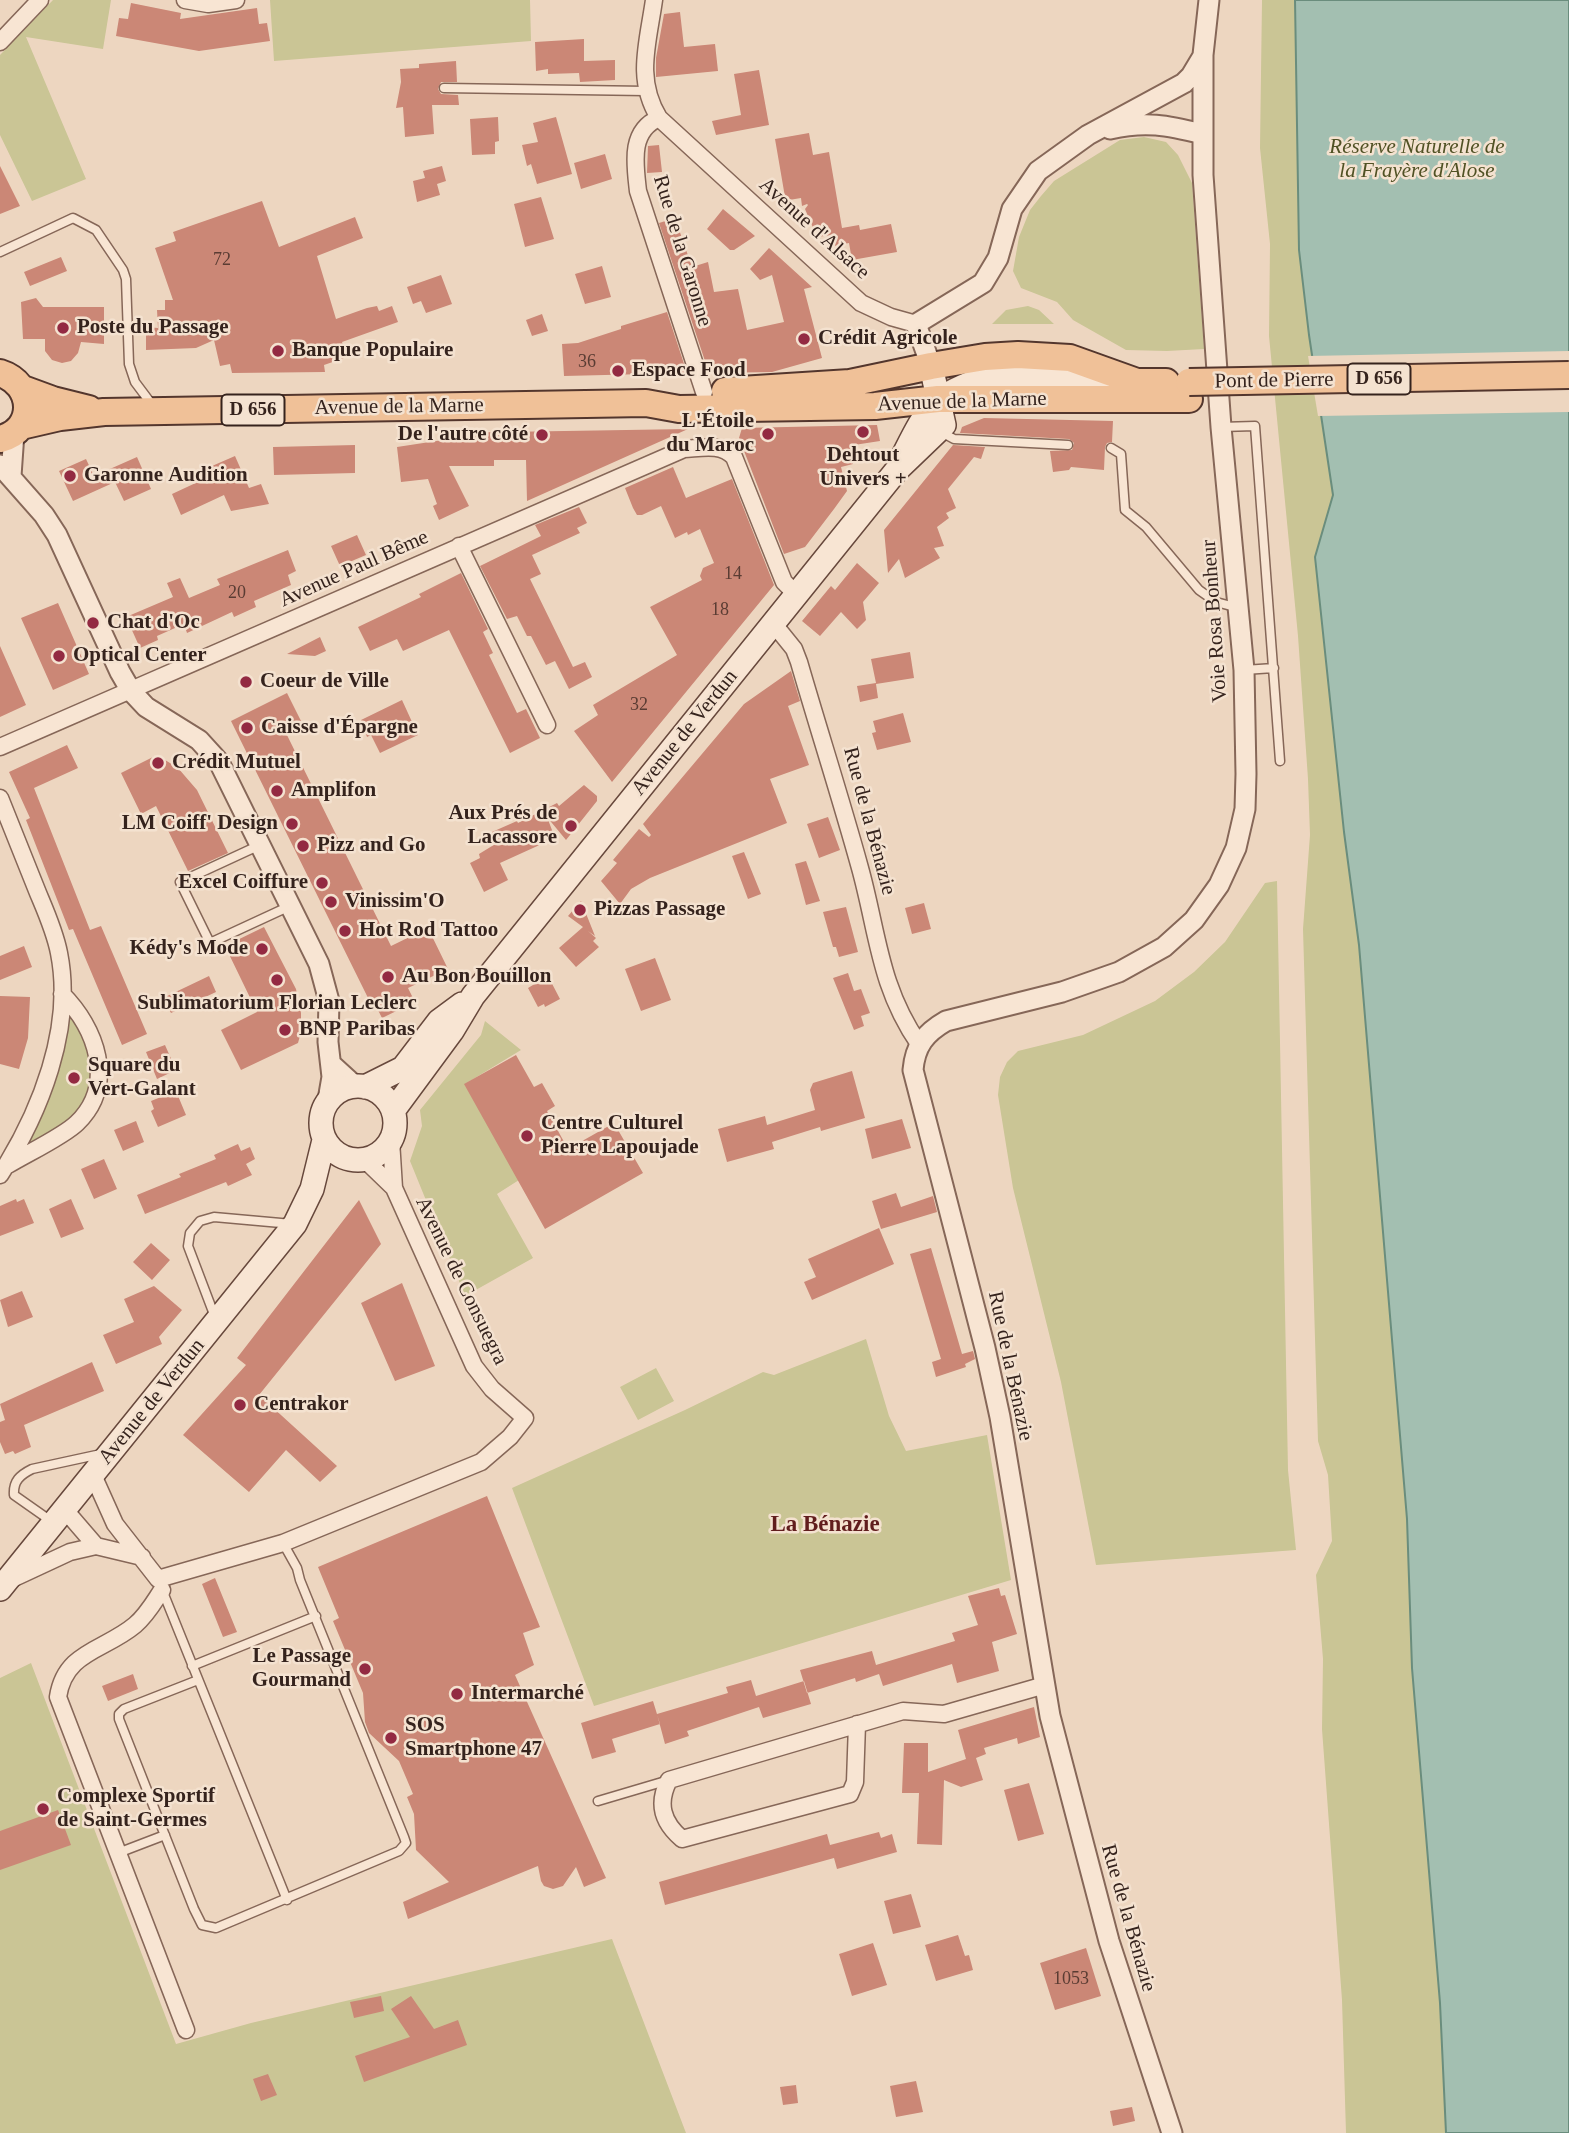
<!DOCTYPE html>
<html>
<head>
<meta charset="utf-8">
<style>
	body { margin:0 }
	canvas { display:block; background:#edd6c0 }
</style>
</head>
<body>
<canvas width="1569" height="2133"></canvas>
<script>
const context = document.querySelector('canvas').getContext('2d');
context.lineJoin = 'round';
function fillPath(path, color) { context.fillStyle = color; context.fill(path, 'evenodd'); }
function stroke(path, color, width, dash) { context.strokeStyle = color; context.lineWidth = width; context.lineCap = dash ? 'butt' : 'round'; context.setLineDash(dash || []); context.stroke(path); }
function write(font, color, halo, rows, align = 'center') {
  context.font = font + ' "Times New Roman",serif'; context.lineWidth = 5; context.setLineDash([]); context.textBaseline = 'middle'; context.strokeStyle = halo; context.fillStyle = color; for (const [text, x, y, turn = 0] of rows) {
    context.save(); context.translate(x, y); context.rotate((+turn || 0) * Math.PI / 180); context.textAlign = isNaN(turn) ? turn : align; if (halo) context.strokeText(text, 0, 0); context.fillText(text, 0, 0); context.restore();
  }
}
const green = new Path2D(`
	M53,0h58l-8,49 -77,-12 60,142 -54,22 -32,-66v-80z
	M270,0h260l1,41 -257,20z
	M1262,0h307v2133h-223l-4,-133 -20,-271 1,-70 -7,-84 16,-34 -4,-66 -10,-34 -15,-512 7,-94 -2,-56 -10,-143 -29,-300 1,-92 -10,-96z
	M1144,137l22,5 12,13 14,28 12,166 -37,2 -41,-1 -53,-30 -16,-18 -36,-14 -8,-17 6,-34 11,-27 11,-14 13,-15 66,-41z
	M1028,306l11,4 15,14h-62l14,-14z
	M1277,881l11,589 8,80 -200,15 -35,-183 -48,-194 -15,-93 2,-18 7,-15 11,-11 65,-16 72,-34 39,-29 31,-30 40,-59z
	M72,1012l22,50 -1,21 -17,33 -45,29h-4l-2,-2 41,-130z
	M485,1021l36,29 -56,34 54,96 -22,14 36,64 -68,38 -55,-135 12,-35 -2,-16 61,-75z
	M866,1339l23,77 17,35 81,-16 24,145 -417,126 -82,-218 173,-78 78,-38 11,3z
	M656,1368l18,33 -36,19 -18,-33z
	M31,1663l145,381 75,-21 361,-84 74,194h-686v-455z`);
const water = new Path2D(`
	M1295,0h274v2133h-123l-6,-130 -28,-335 -5,-149 -48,-574 -15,-113 -29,-275 18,-62 -24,-160 -10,-85z`);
const pier = new Path2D(`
	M1569,351v61l-251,4 -10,-60z`);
const building = new Path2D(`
	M131,3l50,10 -1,6 77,-11 2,16 8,-1 3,18 -71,10 -83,-15 3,-18 9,1z
	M680,12l4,35 31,-3 3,27 -62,6v-19l8,-44z
	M584,39v22l31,-1v20l-35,2 -1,-9 -31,1v-5l-12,2 -1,-29z
	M456,61l1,21h-16l-3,7 3,5 17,1 1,10h-27l2,29 -29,3 -2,-30 -7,1 5,-26 -1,-13 19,-1v-4z
	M759,70l10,55 -53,10 -4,-14 29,-6 -7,-41z
	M498,117l1,24 -4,1v12l-23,1 -2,-36z
	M556,117l16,57 -35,10 -6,-20 -4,2 -5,-21 16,-3 -5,-19z
	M809,133l4,22 16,-3 13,76 17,-3 1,5 31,-6 6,28 -45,8 -3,-17 -15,3 -2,-11 -15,2 -12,-28 3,-4 -1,-1 -5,2 -1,-8 -12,2 -1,-4 -3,1 -10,-58z
	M659,145l3,27 -15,1 1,-27z
	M605,154l7,25 -31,10 -7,-26z
	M0,166l20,40 -20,8z
	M442,166l4,15 -9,3 3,11 -23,7 -4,-21 12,-3 -2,-7z
	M541,197l13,42 -29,8 -11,-43z
	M262,201l17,46 76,-30 8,21 -46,18 19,63 31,-11 10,-2 2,5 13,-5 6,16 -56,20 5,15 -23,8 1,7 -93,1 -2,-9 -10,2 -6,-26 -18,8 -50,2v-23l12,1 -1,-18h8v-10h8l-18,-52 21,-7 -3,-9z
	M723,209l32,27 -21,14h-4l-23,-21z
	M675,218l17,49 16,-5 6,30 24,-3 9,41 37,-8 -12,-47 -12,5 -10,-11 19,-21 43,39 -8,2 18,69 -50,14 -63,1 -50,-150z
	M61,257l6,14 -37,15 -6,-14z
	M602,266l9,31 -26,7 -10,-30z
	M441,275l11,29 -26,9 -5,-12 -8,3 -6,-17z
	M36,298l7,9h61v37l-23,-2 -3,11 -7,8 -9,2 -10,-3 -7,-9v-12h-22l-2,-37z
	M667,312l20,61 -123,3 -2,-32 16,-1 43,-14v-3z
	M542,314l6,17 -16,5 -6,-16z
	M984,418l129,3 -1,21 -5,1 -2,4 -1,23 -33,-3 -2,3 -16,2 -3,-21 22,-1 2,-7 -5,-4 -109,-6 2,-6z
	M877,425l3,16 -26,4 2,13 -4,1 1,5 -12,3 6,24 -13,18 -29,38 -21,7 -45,-116 3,-10z
	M688,429l-161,72 -1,-41h-32v6h-45l20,40 -30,14 -6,-14 4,-2 -9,-25 -27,3 -4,-35 46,-7 -2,-7z
	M355,445v28l-81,2 -1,-28z
	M953,445l32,2 -4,12 -7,-2 -26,32 8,19 -10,5 3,5 -12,9 7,19 -10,2 6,10 -35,20 -6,-19 -11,14 -4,-43z
	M235,456l14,32 12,-4 8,20 -38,7 -7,-16 -43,20 -9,-21 43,-20 -3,-8z
	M137,457l14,32 -27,12 -9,-19 -42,19 -14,-30 27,-12 8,17z
	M673,467l13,31 46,-19 42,106 -162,197 -38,-51 24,-16 -5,-10 84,-50 -27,-48 52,-27 -2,-4 3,-8 11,-5 -14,-34 -12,6 -1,-3 -12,6 -14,-32 -19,9h-5l-4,-7 -8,-20z
	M579,507l8,16 -10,5 3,5 -48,22 9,19 -11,5 43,88 12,-5 7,15 -23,12 -14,-28 -9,4 -15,-29h-4l-10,-20 -10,3 -27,-53 61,-30 -6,-11z
	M357,535l9,20 -26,11 -9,-20z
	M288,550l8,21 -8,4 3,10 -37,16 2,6 -22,10 -2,-5 -45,21 -3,-9 -27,12 1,4 -18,8 -14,-31 47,-20 -6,-14 13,-5 9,20 31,-13 -3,-6z
	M857,563l22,20 -16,19 3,18 -9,9 -16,-17 -21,24 -18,-15 29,-35 4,4z
	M461,573l27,56 -5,3 10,21 -4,2 28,58 9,-4 14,29 -30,15 -61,-123 -46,21 -6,-12 -27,12 -12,-24 63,-30 -2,-3z
	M58,603l31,71 -36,16 -32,-72z
	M320,637l6,14 -11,5 -28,-2z
	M0,646l26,59 -26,12z
	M910,652l4,26 -38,6 2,14 -18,4 -3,-16 19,-3 -5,-24z
	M791,671l9,30 -12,5 21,59 -39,14 17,44 -137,55 -19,11 -11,15 -19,-23 16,-18 -4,-3 26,-31 10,8 2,-2 -8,-11 101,-120z
	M287,693l14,28 -17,8 107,217 37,-18 20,41 -40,19 7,14 -33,16 -7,-14 -3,2 -141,-285z
	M402,700l16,35 -38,18 -9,-18 -4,2 -6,-17z
	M903,713l8,29 -34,8 -5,-17 4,-1 -3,-11z
	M67,745l11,23 -44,20 56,142 11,-4 46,108 -25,11 -49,-116 -4,1 -43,-110 4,-2 -21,-46z
	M157,755l21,13 19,22 31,63 -40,18 -32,-65 -15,8 -20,-41z
	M584,785l13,11v5l-31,39 -19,-23 8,21 -55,25 8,17 -24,12 -14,-29 10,-5 -1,-4 18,-11 -5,-11 25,-11 1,2 39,-20 2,3z
	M828,817l12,33 -21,8 -12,-34z
	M744,852l17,42 -13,5 -16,-43z
	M806,861l14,40 -14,4 -11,-41z
	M581,901l14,35 -7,-5 8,7 -3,3 6,6 -23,20 -17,-19 24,-21 -15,-11z
	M924,903l7,26 -19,5 -7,-26z
	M846,907l12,45 -19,5 -3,-10h-3l-10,-35z
	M264,927l32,62 5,24v19l-3,11 -57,27 -20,-40 36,-18 -32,-66z
	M24,946l8,21 -32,13v-24z
	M655,958l16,42 -30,11 -16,-42z
	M848,973l6,18 7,-2 9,24 -9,3 3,10 -10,4 -21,-52z
	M209,976l7,16 -45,21 -8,-15z
	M548,976l12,23 -15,8 -1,-3 -6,3 -10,-19z
	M0,996l30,1 -2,41 -9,31 -19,-5z
	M165,1045l11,25 -19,9 -11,-27z
	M516,1055l18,32 8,-4 13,23 -8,5 21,38 46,-26 29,50 -98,56 -81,-145z
	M852,1071l13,47 -44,13 -1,-4 -48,15 2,7 -47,13 -9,-33 47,-13 2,9 48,-15 -5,-20 3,-7z
	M176,1091l10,24 -28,12 -7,-16 3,-2 -3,-8z
	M902,1119l9,29 -39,11 -7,-30z
	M136,1121l8,21 -21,9 -9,-21z
	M238,1144l3,7 9,-4 5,12 -9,5 6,11 -24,11 -2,-4 -81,32 -8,-19 44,-18 -2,-3 37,-15 -2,-4z
	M104,1159l13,30 -23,10 -13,-30z
	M896,1193l5,14 32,-11 4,16 -56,17 -9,-28z
	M16,1199l1,3 7,-3 10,24 -34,13v-30z
	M71,1199l13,30 -23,9 -12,-29z
	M359,1200l22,44 -122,151 78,71 -17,16 -34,-32 -37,42 -66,-57 63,-70 -9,-7z
	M879,1228l15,36 -82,36 -8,-18 12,-5 -8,-18z
	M151,1243l19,17 -18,20 -19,-18z
	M931,1248l31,106 11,-3 2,8 -10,5 1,3 -30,10 -4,-15 9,-3 -31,-105z
	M402,1283l33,83 -40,15 -34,-78z
	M154,1286l28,24 -23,27 3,7 -46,20 -13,-29 31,-13 -10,-23z
	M22,1291l11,26 -25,10 -8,-27z
	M92,1362l12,29 -80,34 7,22 -16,7 -2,-3 -8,3 -5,-12v-20l5,-2 -5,-16z
	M487,1496l53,131 -17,6 11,32 -19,10 91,203 -22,9 -8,-20 -13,19 -10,3 -9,-3 -3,-5 -3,-15 -130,53 -5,-17 46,-20 -33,-32 -2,-36 -7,-17 6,-3 -14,-33 -30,-28 -4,-11 -2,-29 -30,-72 6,-3 -21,-51z
	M215,1578l22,54 -14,5 -21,-53z
	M999,1588l2,8 4,-1 12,39 -25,8 7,29 -42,12 -5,-19 -69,22 -4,-12 -23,8 -1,-4 -48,15 -7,-23 72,-19 4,14 79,-24 -3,-8 26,-8 -10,-29z
	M133,1674l5,15 -30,12 -6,-15z
	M751,1680l5,16 48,-15 7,23 -48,14 -4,-11 -72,24 2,5 -24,8 -8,-30 71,-21 -2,-6z
	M653,1701l7,23 -48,15 4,13 -24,7 -11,-36z
	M1034,1707l6,30 -22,7 -1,-6 -33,10 2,6 -10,4 7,22 -22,7 -17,-7 -2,65 -25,-1 2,-51h-17l2,-50h24v29l38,-13 -8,-29z
	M1029,1783l15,51 -26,7 -14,-51z
	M58,1810l13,35 -71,25v-39z
	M879,1832l2,6 11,-4 5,18 -60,17 -3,-11 -169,47 -6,-23 168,-48 3,11z
	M911,1894l10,33 -28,7 -9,-33z
	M958,1935l7,21 4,-1 4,15 -37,11 -11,-36z
	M873,1943l14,42 -35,11 -13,-42z
	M1086,1948l15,48 -46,14 -15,-47z
	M381,1996l3,15 -30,7 -4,-16z
	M411,1996l23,33 24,-9 9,25 -103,37 -9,-26 55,-19 -19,-28z
	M268,2074l9,21 -16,6 -8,-22z
	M916,2081l7,31 -27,5 -6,-31z
	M796,2085l2,18 -15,2 -3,-18z
	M1132,2107l3,14 -22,5 -3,-15z`);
const service = new Path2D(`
	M444,88l202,3
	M0,252l73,-34 23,12 27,40 3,9 3,85 6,18 18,24
	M1221,427l34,-1 25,335
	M941,432l13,7 114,6
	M1111,448l10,6 4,56 21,17 53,63 17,12 19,5
	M1244,670l30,-2
	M260,845l-80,37 30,61 80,-37
	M215,1317l-27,-71 2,-13 10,-12 14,-4 78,7
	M51,1521l-37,-26c-1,-14 6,-20 18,-26l69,-15
	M163,1592l124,308
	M192,1666l124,-50
	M198,1680l-74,29 -5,5v5l75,190 8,16 14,3 183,-77 7,-8 -2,-6 -104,-257 -3,-12 -14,-25
	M598,1801l71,-21
	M118,1853l47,-18`);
const minor = new Path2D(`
	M185,0l23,4 28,-4
	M654,0c-6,43 -19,79 5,118l202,185 30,14 25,7
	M0,42l40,-42
	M659,118c-30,13 -24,46 -21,73l66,201
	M459,546l88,179
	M773,623l21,26 5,13c20,69 42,137 61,206 18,65 19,118 59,176
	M0,747l684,-298c18,-1 37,-6 50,8l50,125 12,12
	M0,798c13,32 25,63 38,95 8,19 17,39 21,60 15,75 -19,160 -59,222
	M365,1160l29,28
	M8,1165c18,-11 56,-29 69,-42 40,-39 19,-95 -15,-129
	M93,1475l22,49 43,55 125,-36 198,-81 29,-25 15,-19 -33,-29 -18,-23 -80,-178 -3,-48
	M65,1510l31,36
	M12,1579l58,-27 26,-6 46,11
	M162,1590c-8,12 -15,25 -27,35 -31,26 -70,26 -77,72l128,333
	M857,1724l-2,58 -5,12 -168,45c-20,-17 -25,-36 -13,-59l234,-69 41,3 101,-29`);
const tertiary = new Path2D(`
	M1110,129c35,-8 57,-4 92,5
	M931,366l-15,-42 67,-41 15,-25 14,-49 26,-38 50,-36 96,-52 7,-7 12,-20
	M0,465l44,50 13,20 63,137 11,19 15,16 53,33 20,22 100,202 10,37 -1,41 4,35 -4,23
	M11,476l3,-43
	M332,1065l23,21
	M1172,2133l-63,-192 -59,-225 -50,-299 -15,-69 -72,-278c2,-24 12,-37 33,-49l116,-29 57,-20 45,-25 30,-27 25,-35 17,-37 9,-39 1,-35 -2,-104 -23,-243 -18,-252v-120l6,-55`);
const secondary = new Path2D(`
	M902,458c24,-47 30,-64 84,-80l138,4
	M321 1123a37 37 0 1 1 74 0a37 37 0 1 1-74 0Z
	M365,1087l38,-19 36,-47 23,-17
	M393,1111l59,-80 21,-35 423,-525 48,-46 -13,-59
	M0,1589l295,-365 17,-35 12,-49`);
const primary = new Path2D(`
	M0,373c35,11 37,57 0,66
	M23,389l30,11 36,9
	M725,391l125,-8 81,-17 54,-9 33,-2 52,3 67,24h29
	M21,426l39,-9 44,-5 542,-9 33,6 196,-3 63,-7h251`);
const primaryBridge = new Path2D(`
	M1189,382l380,-7`);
const markers = [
	[63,328,7,"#932a42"],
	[804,339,7,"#932a42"],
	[278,351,7,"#932a42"],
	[618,371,7,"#932a42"],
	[863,432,7,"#932a42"],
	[768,434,7,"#932a42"],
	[542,435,7,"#932a42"],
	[70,476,7,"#932a42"],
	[93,623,7,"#932a42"],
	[59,656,7,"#932a42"],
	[246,682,7,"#932a42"],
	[247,728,7,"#932a42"],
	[158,763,7,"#932a42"],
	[277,791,7,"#932a42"],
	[292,824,7,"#932a42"],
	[571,826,7,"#932a42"],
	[303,846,7,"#932a42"],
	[322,883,7,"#932a42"],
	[331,902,7,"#932a42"],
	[580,910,7,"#932a42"],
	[345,931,7,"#932a42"],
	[262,949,7,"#932a42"],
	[388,977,7,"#932a42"],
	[277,980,7,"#932a42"],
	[285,1030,7,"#932a42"],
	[74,1078,7,"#932a42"],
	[527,1136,7,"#932a42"],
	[240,1405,7,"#932a42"],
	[365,1669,7,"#932a42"],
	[457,1694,7,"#932a42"],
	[391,1738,7,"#932a42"],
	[43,1809,7,"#932a42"]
];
const numberNames = [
	["72",222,260],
	["36",587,362],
	["14",733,574],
	["20",237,593],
	["18",720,610],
	["32",639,705],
	["1053",1071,1979]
];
const shields = [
	[1379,379,63],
	[253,410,63]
];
const shieldNames = [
	["D 656",1379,379],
	["D 656",253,410]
];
const parkNames = [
	["Réserve Naturelle de",1417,147],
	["la Frayère d'Alose",1417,171]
];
const streetNames = [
	["Avenue d'Alsace",814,229,42],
	["Rue de la Garonne",682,251,73],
	["Pont de Pierre",1274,381,-1],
	["Avenue de la Marne",962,402,-2],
	["Avenue de la Marne",399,407,-1],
	["Avenue Paul Bême",354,569,-24],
	["Voie Rosa Bonheur",1215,621,-94],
	["Avenue de Verdun",685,733,-51],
	["Rue de la Bénazie",869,821,75],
	["Avenue de Consuegra",461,1281,64],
	["Rue de la Bénazie",1010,1366,78],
	["Avenue de Verdun",152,1402,-51],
	["Rue de la Bénazie",1128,1918,74]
];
const poiNames = [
	["Poste du Passage",77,328],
	["Crédit Agricole",818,339],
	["Banque Populaire",292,351],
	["Espace Food",632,371],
	["L'Étoile",754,422,"right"],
	["du Maroc",754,446,"right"],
	["De l'autre côté",528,435,"right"],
	["Dehtout",863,456,"center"],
	["Univers +",863,480,"center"],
	["Garonne Audition",84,476],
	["Chat d'Oc",107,623],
	["Optical Center",73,656],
	["Coeur de Ville",260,682],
	["Caisse d'Épargne",261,728],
	["Crédit Mutuel",172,763],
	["Amplifon",291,791],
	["Aux Prés de",557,814,"right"],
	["Lacassore",557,838,"right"],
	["LM Coiff' Design",278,824,"right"],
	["Pizz and Go",317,846],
	["Excel Coiffure",308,883,"right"],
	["Vinissim'O",345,902],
	["Pizzas Passage",594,910],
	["Hot Rod Tattoo",359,931],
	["Kédy's Mode",248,949,"right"],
	["Au Bon Bouillon",402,977],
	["Sublimatorium Florian Leclerc",277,1004,"center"],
	["BNP Paribas",299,1030],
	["Square du",88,1066],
	["Vert-Galant",88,1090],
	["Centre Culturel",541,1124],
	["Pierre Lapoujade",541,1148],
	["Centrakor",254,1405],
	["Le Passage",351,1657,"right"],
	["Gourmand",351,1681,"right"],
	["Intermarché",471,1694],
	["SOS",405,1726],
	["Smartphone 47",405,1750],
	["Complexe Sportif",57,1797],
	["de Saint-Germes",57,1821]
];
const neighbourhoodNames = [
	["La Bénazie",825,1525]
];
fillPath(green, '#cac595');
fillPath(water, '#a3bfb1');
stroke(water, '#6a8d7d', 2);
fillPath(pier, '#edd6c0');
fillPath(building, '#cb8776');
stroke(service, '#866758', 11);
stroke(minor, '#866758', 19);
stroke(tertiary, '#866758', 23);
stroke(secondary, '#67483c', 26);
stroke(primary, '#53362d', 30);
stroke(service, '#f8e5d3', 8);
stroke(minor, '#f8e5d3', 16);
stroke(tertiary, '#f8e5d3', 19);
stroke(secondary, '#f8e5d3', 23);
stroke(primary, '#f0c198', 26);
stroke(primaryBridge, '#53362d', 30, []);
stroke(primaryBridge, '#f0c198', 26);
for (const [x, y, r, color] of markers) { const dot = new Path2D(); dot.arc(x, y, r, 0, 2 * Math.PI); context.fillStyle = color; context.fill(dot); stroke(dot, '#f4e2d0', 2.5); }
write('18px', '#5a3c33', null, numberNames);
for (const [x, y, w] of shields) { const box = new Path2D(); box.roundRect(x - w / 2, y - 15.5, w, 31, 5); context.fillStyle = '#f4e2d0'; context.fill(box); stroke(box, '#35231d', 2); }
write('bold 19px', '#35231d', null, shieldNames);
write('italic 21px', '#505124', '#f4e2d0', parkNames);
write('21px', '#35231d', '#f4e2d0', streetNames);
write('bold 21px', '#35231d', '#f4e2d0', poiNames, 'left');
write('bold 23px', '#611d1d', '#f4e2d0', neighbourhoodNames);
</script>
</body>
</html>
